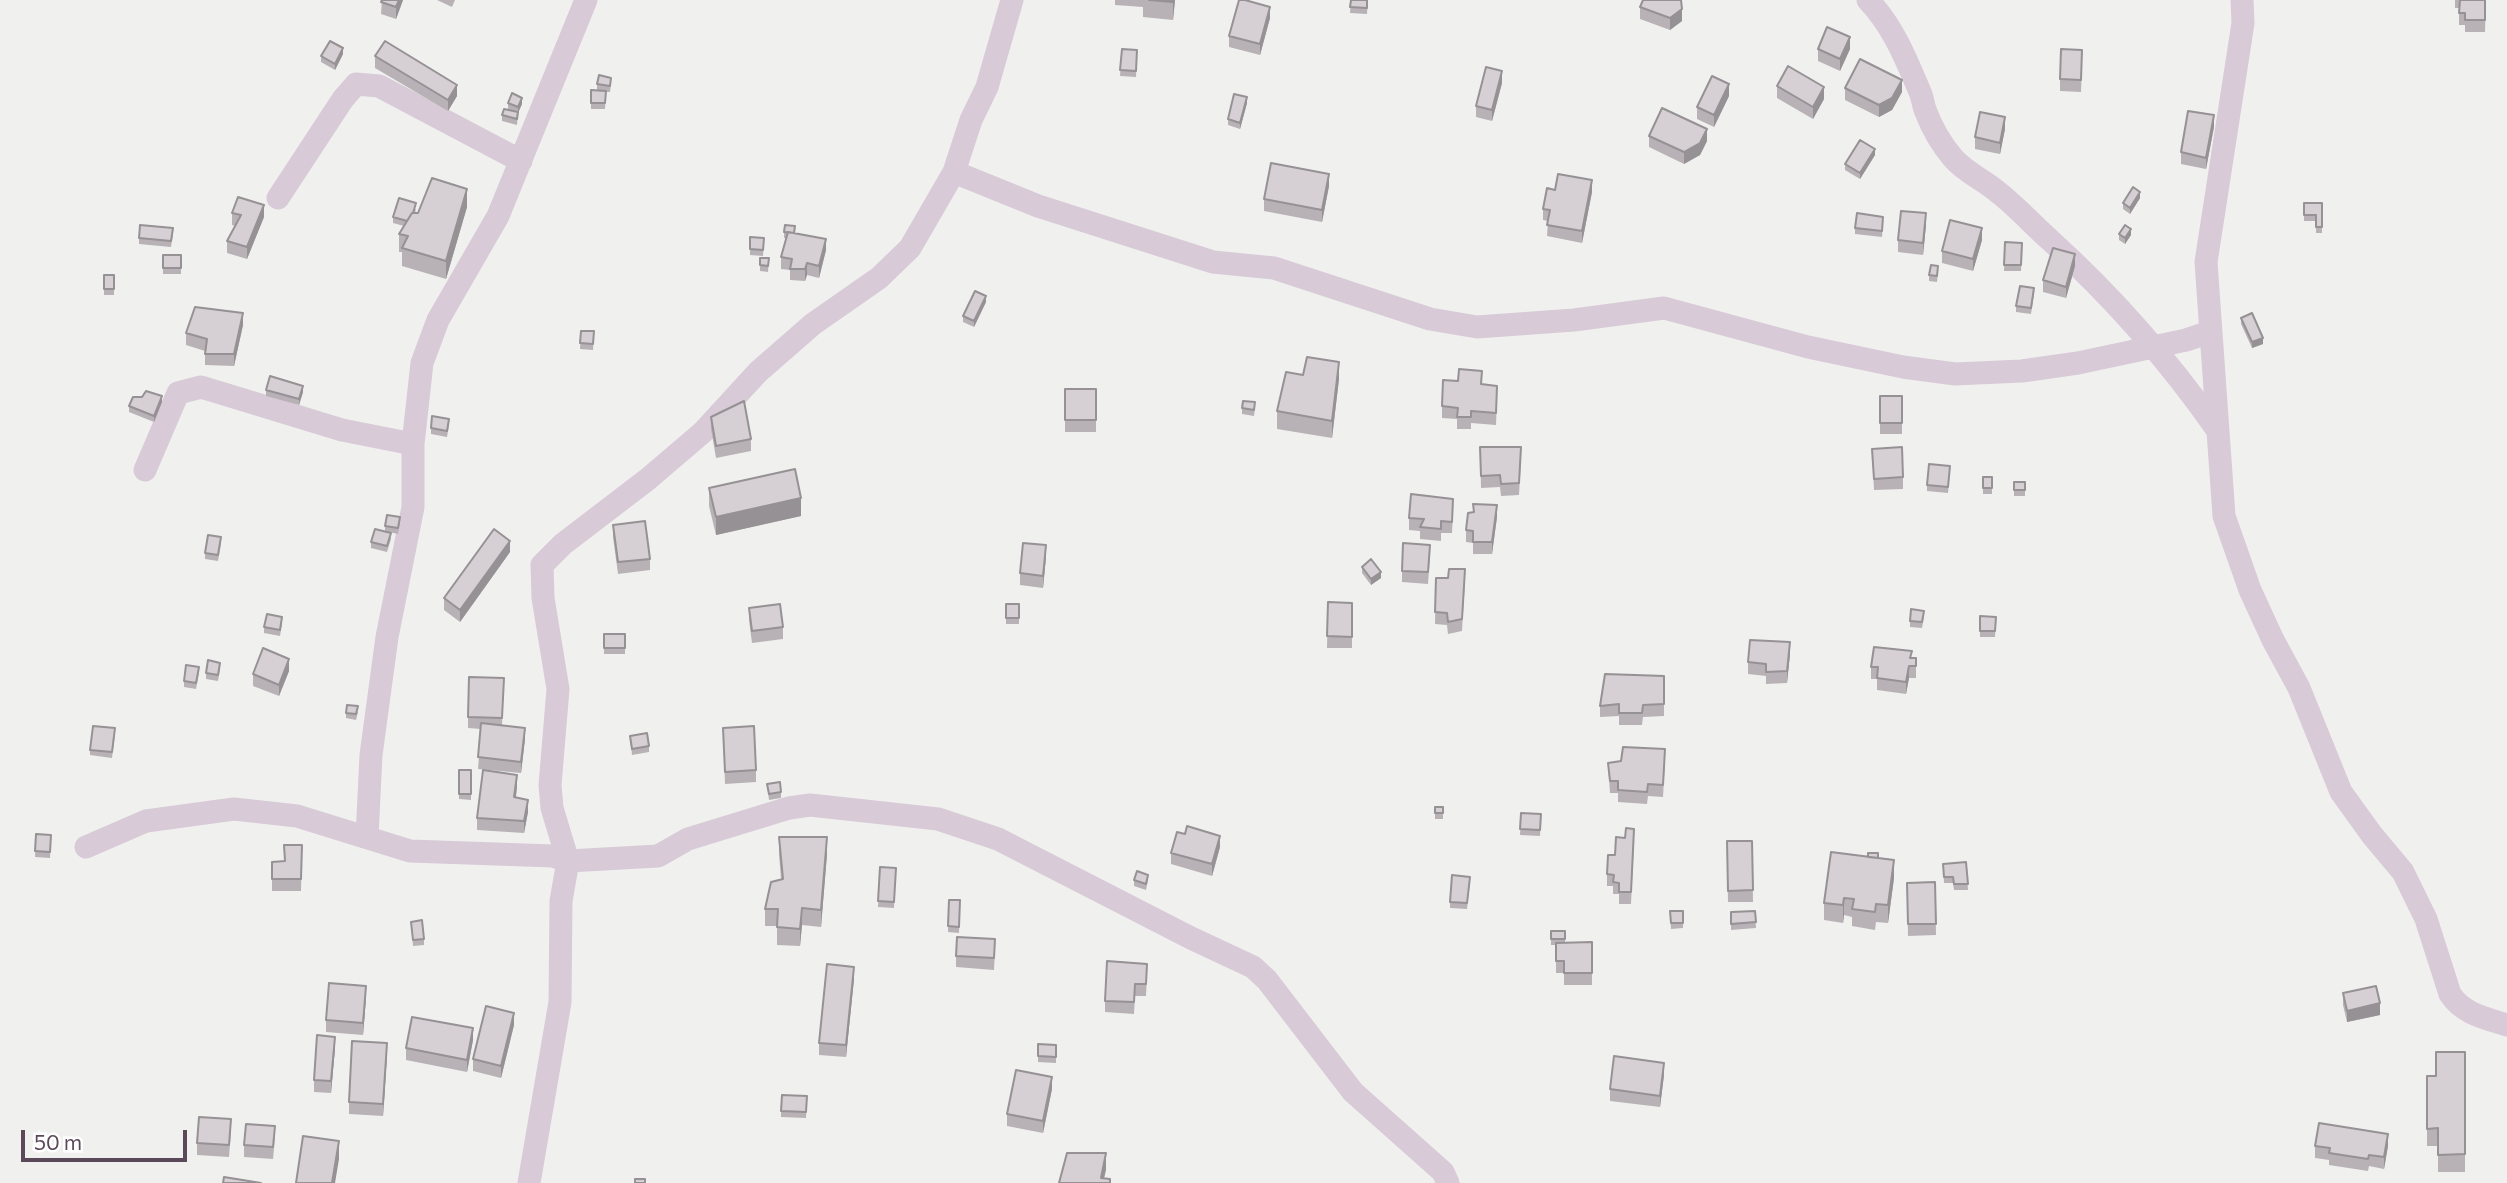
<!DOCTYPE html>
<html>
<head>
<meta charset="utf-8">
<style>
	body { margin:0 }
	#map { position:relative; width:2507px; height:1183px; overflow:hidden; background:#f0f1ef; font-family:Commissioner,sans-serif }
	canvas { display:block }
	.scale { position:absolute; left:21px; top:1130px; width:166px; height:32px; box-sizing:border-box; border:4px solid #5b495a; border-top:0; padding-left:9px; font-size:21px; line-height:24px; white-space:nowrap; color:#5b495a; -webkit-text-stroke:5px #fff; paint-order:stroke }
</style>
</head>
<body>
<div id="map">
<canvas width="2507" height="1183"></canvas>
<div class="scale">50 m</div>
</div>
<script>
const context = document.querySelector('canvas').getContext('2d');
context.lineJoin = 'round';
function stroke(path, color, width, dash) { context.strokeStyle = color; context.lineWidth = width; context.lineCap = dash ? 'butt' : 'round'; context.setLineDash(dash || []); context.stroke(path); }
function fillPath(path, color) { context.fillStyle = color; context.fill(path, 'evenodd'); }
const minor = new Path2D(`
	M1868,0c25,26 38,59 52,92 3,6 3,14 6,20 6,16 16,33 27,46 13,15 31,22 46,35 18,14 34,32 51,47 63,57 119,121 168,191
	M2242,0l1,23 -37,239 18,254 26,74 23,50 26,48 42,104 31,43 31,37 23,47 24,75c13,20 35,24 57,31
	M954,172l84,34 175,56 61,6 156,51 47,8 97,-7 90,-12 144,39 95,20 52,7 67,-3 56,-8 108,-23 24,-8
	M278,198l65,-99 13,-15 23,2 142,75
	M145,470l33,-77 23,-6 141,43 71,14
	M367,837l4,-82 16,-118 26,-130v-63l9,-81 16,-43 60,-104 88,-216
	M86,847l60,-26 88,-12 63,7 113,35 143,5 15,5 90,-5 30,-17 101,-31 21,-3 128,14 60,20 193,99 62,29 14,13 86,112 90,80 5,11
	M529,1183l31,-181 1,-101 7,-40 -16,-53 -2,-23 8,-96 -15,-91 -1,-33 21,-21 85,-65 55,-47 55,-60 55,-48 66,-46 31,-30 44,-76 17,-52 16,-33 25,-87`);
const wall = new Path2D(`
	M382,0h21l-7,19 -15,-5z
	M437,0h18l-3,7z
	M1115,0h60l-2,20 -30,-3v-10l-28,-2z
	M1351,0h17l-1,14 -17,-1z
	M2455,0h31l-1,32h-20v-7h-6v-17h-4z
	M1640,7l42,14 -12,9 -30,-11z
	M1270,18l-10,37 -31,-8v-11z
	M1122,49l15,1 -1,27 -16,-1z
	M1818,49h32l-10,22 -22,-10z
	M343,54l-8,16 -14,-8v-6z
	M375,56l82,40 -9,15 -73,-43z
	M2082,62l-1,30 -21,-1v-12z
	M1502,83l-10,38 -16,-4v-11z
	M597,84h14l-1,8h-4l-1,17h-14v-19l10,1 -4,-1z
	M1777,86l47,13 -11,20 -36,-21z
	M1845,88l57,4 -10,18 -13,7 -34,-17z
	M1729,96l-15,31 -17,-8v-12z
	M508,103l14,1 -4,9 -1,12 -15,-4v-6l11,-4 -5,-2z
	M1247,103l-7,26 -12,-4v-6z
	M2214,127l-8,42 -25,-5v-12z
	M2005,129l-5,25 -25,-5v-12z
	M1649,136l58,5 -7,14 -16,9 -35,-17z
	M1875,155l-15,24 -15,-9v-6z
	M1329,186l-7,36 -58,-11v-12z
	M1555,190l37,2 -10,51 -35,-7 1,-15 -5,-1v-11z
	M2140,198l-10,16 -7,-5v-6z
	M2304,203h18v30h-6v-12h-12z
	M467,207l-21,72 -44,-13v-14h-3v-18l5,-8 -11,-3v-6l23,-8 -1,4h3z
	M232,213l32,4 -17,42 -20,-6v-12l8,-15 -3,-1z
	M1883,223l-1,14 -27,-3v-6z
	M1926,225l-3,30 -25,-3v-12z
	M784,232l10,1 32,17 -7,28 -12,-3 -2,6 -15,-1v-10l-9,-1v-12l5,-19h-2z
	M173,234l-2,13 -32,-3v-6z
	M2119,234l12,1 -6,9 -6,-4z
	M750,237l14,1 -1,18 -13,-1z
	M1982,240l-9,31 -31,-8v-12z
	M2005,242l17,1 -1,28h-17z
	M163,255h18v19h-18z
	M769,258l-1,14 -8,-1v-6z
	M2075,266l-9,32 -23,-6v-12z
	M1938,272l-1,10 -8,-1v-6z
	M104,275h10v20h-10z
	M2034,294l-3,20 -15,-2v-6z
	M986,302l-12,25 -11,-5v-6z
	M2241,318l22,26 -11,4 -11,-24z
	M243,325l-9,41 -29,-1v-14l-19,-6v-12z
	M581,331h13l-1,19 -13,-1z
	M1303,375l36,4 -7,59 -55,-9v-18z
	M1482,384l15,13 -1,28 -25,-2v6h-14v-10l-15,-1v-12z
	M1065,389h31v43h-31z
	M266,390l37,2 -4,13 -33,-9z
	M1880,396h22v38h-22z
	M162,402l-8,20 -25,-10v-6z
	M1242,408h13l-1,8 -12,-2z
	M711,417l40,22v12l-35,7 -5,-29z
	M449,425l-2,12 -16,-3v-6z
	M1480,447l41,12 -2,36 -18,1 -1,-9 -19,1z
	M1872,449l31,28v12l-29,1z
	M1950,472l-2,21 -21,-2v-6z
	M1983,477h9v17h-9z
	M2014,482h11v14h-11z
	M709,488l92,28 -85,19 -7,-29z
	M1473,504l24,13 -5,37h-19v-11l-7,-1v-12l7,-18z
	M1453,511l-1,22h-11v8l-21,-2v-8l-11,-1v-12z
	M400,523l-2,11 -9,-2 2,7 -4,13 -16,-4v-6l14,-11v-5z
	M613,525l37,34v11l-32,4 -5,-37z
	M221,543l-3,18 -13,-2v-6z
	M510,552l-50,70 -16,-12v-12z
	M1430,556l-2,28 -26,-2v-11z
	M1046,557l-3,31 -23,-3v-12z
	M1362,567l19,11 -10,7 -9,-12z
	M1436,578l29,3 -3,50 -14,3 -1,-9 -12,-1z
	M1328,602l24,1v45h-25z
	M1006,604h13v20h-13z
	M749,608l34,19v12l-31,4 -3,-23z
	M1980,616l16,1 -1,20h-15z
	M1924,617l-2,11 -12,-1v-6z
	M282,623l-2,13 -16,-3v-6z
	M604,634h21v20h-21z
	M1790,654l-3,29 -21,1v-8l-18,-2v-12z
	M1912,658h4v20h-7l-3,16 -29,-4v-11h-6v-12z
	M220,669l-2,12 -12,-2v-6z
	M289,671l-10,25 -26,-10v-12z
	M199,673l-3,16 -12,-2v-6z
	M1664,676v40l-21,1 -1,8h-23v-9l-19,1v-11z
	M504,678l-2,47 23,14 -4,34 -43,-4 3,-40 -13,-1v-11z
	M358,712l-2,8 -10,-2v-5z
	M723,728l33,42v12l-31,2z
	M115,734l-3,24 -22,-3v-5z
	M630,736l19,10v6l-17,3z
	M1665,761l-2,36 -15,-1 -1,8 -29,-2v-9h-8l-2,-30z
	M459,770h12v30l-12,-1z
	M767,784l14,8v6l-12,2z
	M517,787l-1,11 12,14 -4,21 -47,-3v-12z
	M1435,807h8v12h-8z
	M1521,813l20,1 -1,22 -20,-1z
	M36,834l15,1 -1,23 -15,-1z
	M779,837l48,17 -6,73 -19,-2 -2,21 -23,-1v-19h-12v-17l16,-30 -2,-25z
	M1634,841l-3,63h-12v-10h-6v-8h-6v-12z
	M1727,841h25l1,61h-25z
	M284,845h18l-1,46h-29v-29l12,-1z
	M1220,847l-8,29 -41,-12v-11z
	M1878,858l16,20 -6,45 -12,-1 -1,8 -23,-4v-9l-8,-2 -1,8 -19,-3v-17z
	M1966,862l2,28h-14l-1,-7h-9l-1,-19z
	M880,867l16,1 -2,40 -16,-1z
	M1134,880h14l-2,10 -12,-4z
	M1935,882l1,53 -28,1 -1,-53z
	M1470,883l-3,26 -17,-1v-6z
	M949,900h11l-1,33 -11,-1z
	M1670,911h13v17l-12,1z
	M1755,911l1,17 -25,2v-18z
	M411,922l13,17v6l-11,1z
	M1551,931h14v12l27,-1v43h-28v-12h-8v-28h-5z
	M995,951l-1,19 -38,-3v-11z
	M1147,976l-1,20h-11l-1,18 -29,-2v-11z
	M854,979l-8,78 -27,-2v-12z
	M2343,993l37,22 -33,7 -4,-17z
	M366,997l-3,38 -37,-3v-12z
	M514,1025l-13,53 -28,-7v-12z
	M473,1040l-6,32 -61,-12v-12z
	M1038,1044l18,1v18l-18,-1z
	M335,1048l-4,45 -17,-1v-12z
	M2465,1052v120h-27v-26h-11v-70h9z
	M387,1055l-4,61 -34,-2v-12z
	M1664,1075l-4,32 -50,-6v-12z
	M1052,1089l-9,44 -36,-7v-12z
	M807,1096l-1,22 -25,-1v-6z
	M231,1131l-2,26 -32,-2v-12z
	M275,1138l-2,21 -29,-2v-12z
	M2315,1146h73l-4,23 -15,-3 -1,5 -39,-6v-5l-14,-2z`);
const shadedWall = new Path2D(`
	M399,0h4l-7,19v-12z
	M1173,0h2l-2,20z
	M1270,7v11l-10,37v-11z
	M1682,9v12l-12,9v-12z
	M1850,37v12l-10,22v-12z
	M343,48v6l-8,16v-6z
	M1502,71v12l-10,38v-11z
	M1902,80v12l-10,18 -13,7v-12z
	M1729,84v12l-15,31v-12z
	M457,85v11l-9,15v-11z
	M1824,87v12l-11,20v-12z
	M1247,97v6l-7,26v-6z
	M522,98v6l-4,9v-6z
	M2214,115v12l-8,42v-11z
	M2005,117v12l-5,25v-11z
	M1707,129v12l-7,14 -16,9v-12z
	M1875,149v6l-15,24v-6z
	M1329,174v12l-7,36v-12z
	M1592,180v12l-10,51v-12z
	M467,189v18l-21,72v-18z
	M2140,192v6l-10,16v-6z
	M264,205v12l-17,42v-12z
	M1926,213v12l-3,30v-12z
	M1982,228v12l-9,31v-12z
	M2131,229v6l-6,9v-6z
	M826,239v11l-7,28v-12z
	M2075,254v12l-9,32v-11z
	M807,263v12l-2,6v-12z
	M986,296v6l-12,25v-6z
	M243,313v12l-9,41v-12z
	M2263,338v6l-11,4v-6z
	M1339,362v17l-7,59v-17z
	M303,386v6l-4,13v-6z
	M162,396v6l-8,20v-6z
	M801,498v18l-85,19v-18z
	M1497,505v12l-5,37v-12z
	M510,541v11l-50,70v-12z
	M1046,545v12l-3,31v-12z
	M1381,572v6l-10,7v-6z
	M1790,642v12l-3,29v-12z
	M289,659v12l-10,25v-11z
	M1909,666v12l-3,16v-12z
	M525,728v11l-4,34v-11z
	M517,775v12l-3,22v-12z
	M528,800v12l-4,21v-12z
	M1220,836v11l-8,29v-12z
	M827,837v17l-6,73v-17z
	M1894,860v18l-6,45v-18z
	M1844,898v17l-1,8v-18z
	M802,908v17l-2,21v-17z
	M854,967v12l-8,78v-12z
	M366,986v11l-3,38v-12z
	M2380,1003v12l-33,7v-11z
	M514,1013v12l-13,53v-12z
	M473,1028v12l-6,32v-12z
	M335,1037v11l-4,45v-12z
	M387,1043v12l-4,61v-12z
	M1664,1063v12l-4,32v-11z
	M1052,1077v12l-9,44v-12z
	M2388,1134v12l-4,23v-12z
	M339,1141v18l-4,24h-3z
	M1106,1153v17l-3,13 -2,-5z`);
const building = new Path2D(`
	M382,0h17l-3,7 -15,-5z
	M1149,0h24v2z
	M1239,0h6l25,7 -10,37 -31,-8z
	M1351,0h16v8l-17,-1z
	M1643,0h38l1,9 -12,9 -30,-11z
	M2460,0h25v20h-20v-7h-6z
	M1827,27l23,10 -10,22 -22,-10z
	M330,41l13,7 -8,16 -14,-8z
	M385,41l72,44 -9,15 -73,-44z
	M1122,49l15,1 -1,21 -16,-1z
	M2061,49l21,1 -1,30 -21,-1z
	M1860,59l42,21 -10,18 -13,7 -34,-17z
	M1788,66l36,21 -11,20 -36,-21z
	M1486,67l16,4 -10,39 -16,-4z
	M599,75l12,3 -1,8 -13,-2z
	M1712,76l17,8 -15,31 -17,-8z
	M591,90l15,1 -1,12h-14z
	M512,93l10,5 -4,9 -10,-4z
	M1234,94l13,3 -7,26 -12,-4z
	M1662,108l45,21 -7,14 -16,9 -35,-16z
	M504,109l14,3 -1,7 -15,-4z
	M2188,111l26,4 -8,43 -25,-6z
	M1980,112l25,5 -5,26 -25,-6z
	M1860,140l15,9 -15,24 -15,-9z
	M1271,163l58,11 -7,36 -58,-11z
	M1558,174l34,6 -10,51 -35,-6 3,-15 -7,-1 4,-21 8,2z
	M432,178l35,11 -21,72 -44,-13 6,-12 -9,-2 13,-21h6z
	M2133,187l7,5 -10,16 -7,-5z
	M238,197l26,8 -17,42 -20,-6 14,-26 -9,-2z
	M399,198l17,5 -3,10h-1l-5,8 -14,-4z
	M2304,203h18v24h-6v-12h-12z
	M1901,211l25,2 -3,30 -25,-3z
	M1857,213l26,4 -1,14 -27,-3z
	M1950,220l32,8 -9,31 -31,-8z
	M140,225l33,3 -2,13 -32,-3z
	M785,225l10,1 -1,7 -10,-1z
	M2125,225l6,4 -6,9 -6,-4z
	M788,232l38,7 -7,27 -12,-3 -2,6h-15l2,-10 -11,-2z
	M750,237l14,1 -1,12 -13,-1z
	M2005,242l17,1 -1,22h-17z
	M2053,248l22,6 -9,33 -23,-7z
	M163,255h18v13h-18z
	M760,258h9l-1,8 -8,-1z
	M1931,265l7,1 -1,10 -8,-1z
	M104,275h10v14h-10z
	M2020,286l14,2 -3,20 -15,-2z
	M975,291l11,5 -12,25 -11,-5z
	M195,307l48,6 -9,41h-29l2,-15 -21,-6z
	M2252,313l11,25 -11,4 -11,-24z
	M581,331h13l-1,13 -13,-1z
	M1307,357l32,5 -7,59 -55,-10 9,-39 17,3z
	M1459,369l23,2 -1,13 16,2 -1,27 -25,-2v6h-14l1,-9 -16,-2 1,-26 15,1z
	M270,376l33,10 -4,13 -33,-9z
	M1065,389h31v31h-31z
	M146,391l16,5 -8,20 -25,-10 4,-9h9z
	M1880,396h22v27h-22z
	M744,401l7,38 -35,7 -5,-29z
	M1243,401l12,1 -1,8 -12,-2z
	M432,416l17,3 -2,12 -16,-3z
	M1480,447h41l-2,36 -18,1 -1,-9 -19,1z
	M1902,447l1,30 -29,2 -2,-30z
	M1929,464l21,2 -2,21 -21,-2z
	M795,469l6,29 -85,19 -7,-29z
	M1983,477h9v11h-9z
	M2014,482h11v8h-11z
	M1411,494l42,5 -1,23 -11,-1v8l-21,-2 4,-8 -15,-1z
	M1473,504l24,1 -5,37h-19v-11l-7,-1 2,-17 6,-1z
	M387,515l13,2 -2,11 -13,-2z
	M645,521l5,38 -32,3 -5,-37z
	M375,529l16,4 -4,13 -16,-4z
	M494,529l16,12 -50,69 -16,-12z
	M208,535l13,2 -3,18 -13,-2z
	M1023,543l23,2 -3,31 -23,-3z
	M1403,543l27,2 -2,27 -26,-1z
	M1371,559l10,13 -10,7 -9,-12z
	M1449,569h16l-3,50 -14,3 -1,-9 -12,-1 1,-34h12z
	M1328,602l24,1v34l-25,-1z
	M780,604l3,23 -31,4 -3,-23z
	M1006,604h13v14h-13z
	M1911,609l13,2 -2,11 -12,-1z
	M267,614l15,3 -2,13 -16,-3z
	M1980,616l16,1 -1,14h-15z
	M604,634h21v14h-21z
	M1750,640l40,2 -3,29 -21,1v-8l-18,-2z
	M1874,647l38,4 -2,7h6v8h-7l-3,16 -29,-4 1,-11h-7z
	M263,648l26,11 -10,26 -26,-11z
	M208,660l12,3 -2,12 -12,-2z
	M186,665l13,2 -3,16 -12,-2z
	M1605,674l59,2v28l-21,1 -1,8h-23v-9l-19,2z
	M469,677l35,1 -2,40 -34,-1z
	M347,705l11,1 -2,8 -10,-1z
	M481,723l44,5 -4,34 -43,-5z
	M93,726l22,2 -3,24 -22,-2z
	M754,726l2,44 -31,2 -2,-44z
	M647,733l2,13 -17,3 -2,-13z
	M1623,747l42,2 -2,36 -15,-1 -1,8 -29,-2v-9h-8l-2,-18 13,-2z
	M459,770h12v24h-12z
	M483,770l34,5 -3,22 14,3 -4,21 -47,-3z
	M780,782l1,10 -12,2 -2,-10z
	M1435,807h8v6h-8z
	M1521,813l20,1 -1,16 -20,-1z
	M1187,826l33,10 -8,28 -41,-11 6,-21 8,2z
	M1626,828l8,1 -3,63h-12v-9l-6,-1 1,-7 -7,-1 1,-19h7l1,-18 9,1z
	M36,834l15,1 -1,17 -15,-1z
	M779,837h48l-6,73 -19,-2 -2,21 -23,-2 1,-18h-13l6,-27 12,-3z
	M1727,841h25l1,49 -25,1z
	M284,845h18l-1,34h-29v-17l13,-1z
	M1831,852l63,8 -6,45 -12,-1 -1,8 -23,-3 2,-10 -10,-1 -1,7 -19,-2z
	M1868,853h10v5l-10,-1z
	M1966,862l2,22h-14l-1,-7h-9l-1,-13z
	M880,867l16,1 -2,34 -16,-1z
	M1137,871l11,4 -2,9 -12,-4z
	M1452,875l18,2 -3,26 -17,-1z
	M1935,882l1,42h-28l-1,-41z
	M949,900h11l-1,27 -11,-1z
	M1670,911h13v12h-12z
	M1755,911l1,11 -25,2v-12z
	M422,920l2,19 -11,1 -2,-18z
	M1551,931h14v8h-14z
	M957,937l38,2 -1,19 -38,-2z
	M1592,942v31h-28v-12h-8v-18z
	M1107,961l40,3 -1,20h-11l-1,18 -29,-1z
	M827,964l27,3 -8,78 -27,-2z
	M329,983l37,3 -3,37 -37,-3z
	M2376,986l4,17 -33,8 -4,-18z
	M486,1006l28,7 -13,53 -28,-7z
	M412,1017l61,11 -6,32 -61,-12z
	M317,1035l18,2 -4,44 -17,-1z
	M352,1041l35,2 -4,61 -34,-2z
	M1038,1044l18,1v12l-18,-1z
	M2436,1052h29v102l-27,1v-27l-11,1v-53h9z
	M1614,1056l50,7 -4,33 -50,-7z
	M1016,1070l36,7 -9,44 -36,-7z
	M782,1095l25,1 -1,16 -25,-1z
	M199,1117l32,2 -2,26 -32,-2z
	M2319,1123l69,11 -4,23 -15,-2 -1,4 -39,-6 1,-5 -15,-2z
	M246,1124l29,2 -2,21 -29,-2z
	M303,1136l36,5 -7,42h-36z
	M1067,1153h39l-5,25 9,1v4h-51z
	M224,1177l37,6h-38z
	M635,1179h10v4h-10z`);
stroke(minor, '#d8cad7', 23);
fillPath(wall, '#b8b2b6');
fillPath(shadedWall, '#969194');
fillPath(building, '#d6cfd4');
stroke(building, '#969194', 2);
</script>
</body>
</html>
